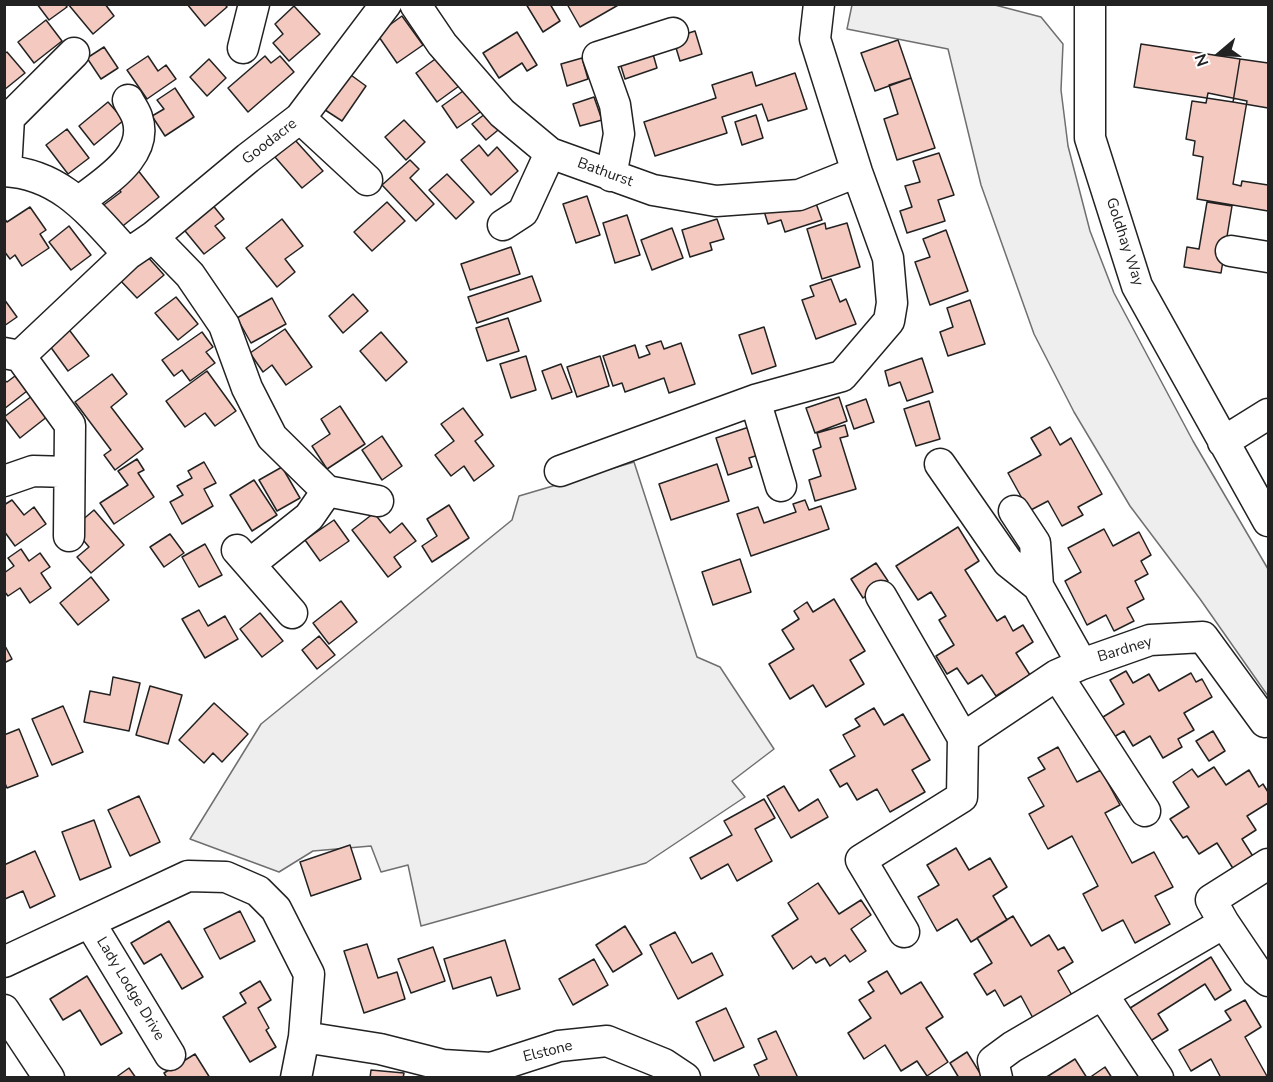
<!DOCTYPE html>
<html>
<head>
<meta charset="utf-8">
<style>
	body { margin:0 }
	#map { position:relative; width:1273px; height:1082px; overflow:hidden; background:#fff; font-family:"Nunito Sans",sans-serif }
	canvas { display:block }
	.frame { position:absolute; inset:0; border:6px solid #222; pointer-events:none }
	.north { position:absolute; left:1189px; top:24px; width:60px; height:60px; -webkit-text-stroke:4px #fff; paint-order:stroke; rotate:251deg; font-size:16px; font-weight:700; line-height:24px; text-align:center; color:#222 }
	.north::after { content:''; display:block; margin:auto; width:21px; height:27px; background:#222; clip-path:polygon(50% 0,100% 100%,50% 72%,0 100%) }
</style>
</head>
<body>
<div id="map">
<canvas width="1273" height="1082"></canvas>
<div class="frame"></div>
<div class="north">N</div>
</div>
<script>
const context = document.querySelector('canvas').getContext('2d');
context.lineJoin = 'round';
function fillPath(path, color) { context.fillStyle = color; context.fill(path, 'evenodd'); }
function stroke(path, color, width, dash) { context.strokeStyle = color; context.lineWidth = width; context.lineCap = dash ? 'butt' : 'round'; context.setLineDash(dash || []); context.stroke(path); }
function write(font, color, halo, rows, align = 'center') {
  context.font = font + ' "Nunito Sans",sans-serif'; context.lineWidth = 4.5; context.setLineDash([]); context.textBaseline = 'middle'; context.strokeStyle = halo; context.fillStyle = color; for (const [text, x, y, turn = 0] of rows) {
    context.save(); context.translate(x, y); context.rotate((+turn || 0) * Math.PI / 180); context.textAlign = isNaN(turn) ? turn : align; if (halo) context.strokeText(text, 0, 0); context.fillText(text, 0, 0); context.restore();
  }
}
const green = new Path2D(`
	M852,5h143l46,12 22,27 -2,46 7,56 22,85 24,62 79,148 75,128v127l-68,-97 -70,-93 -56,-94 -40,-78 -53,-149 -33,-136 -101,-20z
	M634,462l63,195 23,10 54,82 -42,32 13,16 -99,66 -225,63 -13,-61 -27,7 -10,-26 -58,5 -34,21 -89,-33 71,-115 251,-204 7,-24z`);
const building = new Path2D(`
	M37,4h28l2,3 -18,13z
	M68,4h37l9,12 -21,18z
	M187,4h38l2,3 -22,19z
	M526,4h24l10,17 -17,11z
	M567,4h53l-40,23z
	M294,6l26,28 -31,27 -16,-18 10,-9 -8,-10z
	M402,16l21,29 -26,18 -20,-29z
	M46,20l16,21 -28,22 -16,-21z
	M695,31l7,23 -22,7 -7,-23z
	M517,32l20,33 -10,6 -5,-8 -23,15 -16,-25z
	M898,40l13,38 -36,13 -14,-38z
	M1141,44l99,15 -7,43 -99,-15z
	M104,47l14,21 -17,11 -14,-21z
	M651,47l6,21 -32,11 -7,-22z
	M7,52l18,21 -21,17v-36z
	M148,56l10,15 8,-6 10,14 -29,20 -20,-29z
	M265,56l6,7 9,-7 14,16 -46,40 -20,-24z
	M438,57l21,29 -22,16 -21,-29z
	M582,58l6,21 -21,7 -6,-22z
	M209,59l17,19 -19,18 -17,-19z
	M1240,59l28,4v45l-35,-6z
	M344,70l22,16 -24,35 -23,-15z
	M752,72l4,14 39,-13 12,36 -39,12 -6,-17 -40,13 5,16 -72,23 -11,-34 72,-24 -4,-13z
	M911,78l24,70 -38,12 -13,-41 14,-5 -9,-29z
	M470,86l16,22 -29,20 -15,-22z
	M175,88l19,29 -29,19 -13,-20 12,-7 -7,-9z
	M1208,93l39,8 -14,83 8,2 1,-5 26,4v26l-71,-12 6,-42 -10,-2 2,-14 -9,-2 6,-38 14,2z
	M594,97l8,23 -22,6 -7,-22z
	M108,102l16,18 -30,25 -15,-19z
	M490,110l13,16 -17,14 -14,-16z
	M756,115l7,23 -21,7 -7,-23z
	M404,120l21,22 -19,18 -21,-23z
	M67,129l22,29 -21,16 -22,-29z
	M295,140l28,31 -21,17 -27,-31z
	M479,145l9,11 9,-9 21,24 -27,24 -30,-35z
	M939,153l15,42 -16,5 7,21 -38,12 -7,-22 12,-4 -7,-21 15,-4 -7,-21z
	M410,160l9,9 -9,9 24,26 -18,17 -34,-36z
	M133,164l26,33 -40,32 -18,-22 20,-15 -9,-11z
	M447,174l27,28 -18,17 -27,-29z
	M813,195l9,25 -37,12 -4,-12 -13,4 -4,-13z
	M587,196l13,39 -24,8 -13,-39z
	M387,202l18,19 -33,30 -18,-19z
	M1207,202l25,4 -11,67 -37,-6 3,-20 12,2z
	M211,203l13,16 -9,7 10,12 -21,16 -23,-28z
	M30,207l16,23 -6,4 9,14 -27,18 -7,-11 -5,4 -6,-8v-33l3,4z
	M627,215l13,40 -25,8 -12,-40z
	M282,219l21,27 -18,13 10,13 -18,15 -31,-39z
	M717,219l7,20 -14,4 2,7 -22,7 -8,-27z
	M825,223l1,6 21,-6 13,44 -38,12 -15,-50z
	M69,226l22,29 -20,15 -22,-28z
	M672,228l11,30 -31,12 -11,-30z
	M946,230l22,61 -38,14 -15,-43 15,-5 -7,-18z
	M511,247l9,27 -50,16 -9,-26z
	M146,255l18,20 -27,23 -18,-19z
	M532,276l9,25 -64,22 -9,-26z
	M831,279l9,23 6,-3 10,25 -40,15 -14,-39 12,-4 -4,-10z
	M353,294l15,17 -25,22 -14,-17z
	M176,297l22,27 -20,16 -23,-27z
	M272,298l14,26 -35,19 -14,-25z
	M4,299l13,18 -13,9z
	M970,300l15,44 -37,12 -8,-24 13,-5 -6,-19z
	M508,318l11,33 -32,10 -11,-33z
	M67,327l22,29 -21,15 -21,-29z
	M764,327l12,39 -24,8 -13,-39z
	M285,329l27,38 -26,18 -14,-20 -9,7 -13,-19z
	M202,332l11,15 -7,5 9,11 -25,18 -8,-11 -8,6 -12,-16z
	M381,332l26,30 -21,19 -26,-30z
	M661,341l3,8 17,-6 14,41 -26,9 -5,-15 -39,14 -3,-9 -9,3 -10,-30 32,-11 4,13 11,-4 -4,-8z
	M526,356l10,34 -25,8 -11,-34z
	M600,356l9,30 -32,11 -10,-30z
	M922,358l11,34 -26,9 -7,-19 -11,4 -4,-15z
	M561,364l11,28 -20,7 -10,-28z
	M207,371l29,40 -21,15 -10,-13 -20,14 -19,-26z
	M112,374l15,20 -16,13 32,42 -28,21 -11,-15 7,-5 -36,-48z
	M15,376l12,15 -23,18v-29l3,2z
	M32,396l16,20 -28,22 -16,-21z
	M839,397l8,24 -32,12 -9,-25z
	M866,399l8,23 -20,7 -8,-23z
	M929,401l11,38 -24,7 -12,-37z
	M340,406l25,38 -38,25 -15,-23 18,-12 -9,-15z
	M463,408l20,27 -8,6 19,25 -20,15 -10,-15 -13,10 -16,-21 19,-14 -13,-17z
	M755,425l10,28 -16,5 3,9 -24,8 -12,-37z
	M845,425l3,11 -8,2 16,51 -41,12 -6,-21 12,-4 -8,-26 8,-3 -4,-14z
	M1050,427l10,18 11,-7 31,56 -24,13 5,8 -21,11 -14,-25 -19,10 -21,-38 33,-18 -10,-17z
	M382,436l20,30 -20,14 -20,-30z
	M137,459l7,11 -6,3 16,24 -40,27 -14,-21 28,-18 -10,-14z
	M204,462l12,21 -12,6 9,17 -31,18 -12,-22 13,-7 -6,-9 15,-8 -4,-7z
	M717,464l12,37 -58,19 -12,-36z
	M282,467l18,31 -23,13 -18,-31z
	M254,480l23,35 -25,16 -22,-36z
	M12,500l12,15 10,-8 12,17 -31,22 -11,-15v-26z
	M805,500l4,10 12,-4 8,23 -78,27 -14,-42 21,-7 6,16 32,-11 -3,-8z
	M449,505l20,33 -37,24 -10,-16 15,-10 -10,-17z
	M94,510l30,35 -33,28 -14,-16 12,-10 -16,-19z
	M374,513l16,20 12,-10 14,18 -22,16 7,10 -13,10 -36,-47z
	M334,520l15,21 -29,20 -15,-21z
	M958,527l21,34 -14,9 32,51 8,-5 8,15 10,-6 10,17 -17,11 14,22 -34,21 -14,-21 -14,9 -11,-16 -10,6 -11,-18 18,-11 -15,-25 7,-4 -15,-24 -13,8 -22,-34z
	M1104,529l9,17 26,-14 12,23 -10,6 7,13 -13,7 9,18 -17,9 7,13 -20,10 -8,-16 -19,10 -22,-44 16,-9 -13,-24z
	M170,534l14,19 -20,14 -14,-20z
	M205,544l17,31 -23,12 -17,-30z
	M21,549l8,12 11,-8 10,14 -9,6 10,15 -21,15 -10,-15 -12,8 -4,-5v-18l10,-7 -6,-8z
	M740,559l11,33 -38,13 -11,-33z
	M876,563l12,18 -25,17 -12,-19z
	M91,577l18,23 -31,25 -18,-22z
	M834,599l31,52 -15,9 14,24 -38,23 -13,-22 -23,14 -21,-35 25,-15 -12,-19 17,-11 -5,-8 13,-9 6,10z
	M341,601l16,21 -28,22 -16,-21z
	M199,610l9,16 17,-10 13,23 -33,19 -23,-39z
	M260,613l23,28 -21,16 -22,-28z
	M319,636l16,19 -18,14 -15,-19z
	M4,644l8,15 -8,4z
	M1126,671l7,12 16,-9 10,17 32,-18 5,9 6,-3 10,18 -28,16 10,17 -16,9 4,8 -19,11 -13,-22 -17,10 -9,-15 -10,6 -11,-20 21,-13 -14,-24z
	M113,677l27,6 -11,48 -45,-9 6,-31 20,4z
	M150,686l32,9 -14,49 -32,-9z
	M214,703l34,31 -26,28 -9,-9 -9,10 -25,-23z
	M63,706l20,46 -31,13 -20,-46z
	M874,708l10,17 19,-11 27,46 -18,10 13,22 -35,20 -13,-23 -20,11 -10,-17 -7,4 -10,-17 25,-14 -12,-21 17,-9 -5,-7z
	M19,729l19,47 -31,12 -3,-7v-46z
	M1213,731l12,20 -16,10 -13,-20z
	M1058,747l19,35 24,-12 19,35 -15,8 27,50 22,-11 19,35 -18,9 15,28 -35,19 -12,-23 -21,11 -19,-37 15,-8 -26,-50 -24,13 -19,-35 15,-8 -16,-28 17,-9 -7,-11z
	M1214,767l12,18 23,-15 10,17 4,-3 5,8v11l-21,13 9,14 -14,9 12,19 -20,12 -17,-27 -18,11 -12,-18 -4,2 -13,-19 19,-12 -16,-25 19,-13 6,8z
	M784,786l15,25 19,-12 10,18 -37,21 -24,-42z
	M139,796l21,46 -30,14 -22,-46z
	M764,799l11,19 -20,11 17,32 -35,20 -9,-17 -27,15 -11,-21 42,-23 -8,-14z
	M94,820l17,47 -31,13 -18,-48z
	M350,845l11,34 -50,17 -11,-34z
	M956,848l13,22 21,-12 17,29 -14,9 14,24 -36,22 -14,-23 -20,12 -19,-34 21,-12 -12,-20z
	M35,851l20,45 -25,12 -7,-17 -18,8 -1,-34z
	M818,883l21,31 22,-14 10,15 -20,14 15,22 -16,11 -5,-7 -15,11 -5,-8 -9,5 -5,-7 -18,13 -21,-33 26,-17 -10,-16z
	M240,911l15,30 -35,18 -16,-30z
	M1013,916l18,30 18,-11 9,15 6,-3 9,15 -15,9 15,26 -39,23 -13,-24 -17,10 -9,-16 -8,5 -13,-21 18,-11 -15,-25z
	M169,921l34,56 -21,12 -21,-35 -17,10 -13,-21z
	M625,926l17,28 -29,18 -17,-27z
	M675,932l17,31 20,-10 11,22 -45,24 -28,-54z
	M505,940l15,49 -23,7 -6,-19 -38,12 -9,-30z
	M367,944l11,34 19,-6 8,27 -41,14 -20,-62z
	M433,947l12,34 -34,12 -13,-34z
	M1211,957l20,33 -16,10 -10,-16 -47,30 10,16 -21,13 -20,-33z
	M594,959l14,26 -35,20 -14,-26z
	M887,971l14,23 20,-12 22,35 -17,11 22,34 -21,14 -10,-15 -16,10 -16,-26 -21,14 -16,-26 23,-15 -12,-18 15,-9 -6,-9z
	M87,976l35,57 -21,12 -21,-35 -17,10 -13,-21z
	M260,981l11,19 -13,8 11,20 -3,2 10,17 -26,15 -27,-45 23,-14 -6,-10z
	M1245,1000l16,27 -16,10 23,41h-47l-10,-19 -20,12 -12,-21 52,-30 -6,-9z
	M726,1008l18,39 -30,14 -18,-39z
	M776,1031l22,47h-38l-6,-13 13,-6 -9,-20z
	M967,1052l16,26h-24l-9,-15z
	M195,1054l15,24h-43l-3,-5z
	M1075,1059l12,19h-42z
	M1105,1067l7,11h-23z
	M129,1068l7,10h-21z
	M371,1070l33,3 -1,5h-33z`);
const minor = new Path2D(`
	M415,4l27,40 60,69 48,40 103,37 63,11 83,-6 58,-23
	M1090,4v134l47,148 131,235
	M243,48l11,-44
	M300,118l67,62
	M6,170l3,-52 65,-65
	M4,171c58,3 88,44 124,83
	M611,176l8,-42 -4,-29 -17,-48 75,-24
	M80,201c25,-20 70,-45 57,-84 -2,-6 -6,-11 -9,-17
	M503,225l20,-13 27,-59
	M153,237l37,38 34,50 23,63 25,49 55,54 51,10
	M1231,251l37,6
	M4,353l16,3 108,-102 25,-17 95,-79 52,-40 86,-114
	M20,356l50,69 -1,111
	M755,400l26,86
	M1223,442l45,-28
	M940,464l68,98 30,24
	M560,471l195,-71 87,-24 47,-55 3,-18 -4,-45 -31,-86 -42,-133 4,-35
	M4,481l29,-10 36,1
	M1014,511l21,32 3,43 44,78
	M237,550l55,63
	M250,564l59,-47 18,-26
	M881,596l82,142
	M1057,675l88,136
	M90,923l80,132
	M1224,923l33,49 11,9
	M904,932l-43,-72 101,-63 1,-59 94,-63 25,-11 68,-24 53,-3 62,85
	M4,962l184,-86 38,1 32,14 18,18 33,65 -5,63 -8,41
	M1103,995l55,83
	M4,1010l45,68
	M304,1037l76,12 63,16 48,3 68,-22 48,-5 57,23 21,14
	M997,1078l-4,-17 19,-14 212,-124 -13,-23 57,-36`);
const streetNames = [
	["Goodacre",270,142,-38],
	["Bathurst",605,173,20],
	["Goldhay Way",1124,242,72],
	["Bardney",1125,650,-17],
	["Lady Lodge Drive",130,989,59],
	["Elstone",548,1052,-14]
];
fillPath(green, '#eee');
stroke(green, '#6f6f6f', 1.5);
fillPath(building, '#f3c9c0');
stroke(building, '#222', 1.5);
stroke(minor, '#222', 33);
stroke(minor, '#fff', 30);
write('15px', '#222', '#fff', streetNames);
</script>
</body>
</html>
